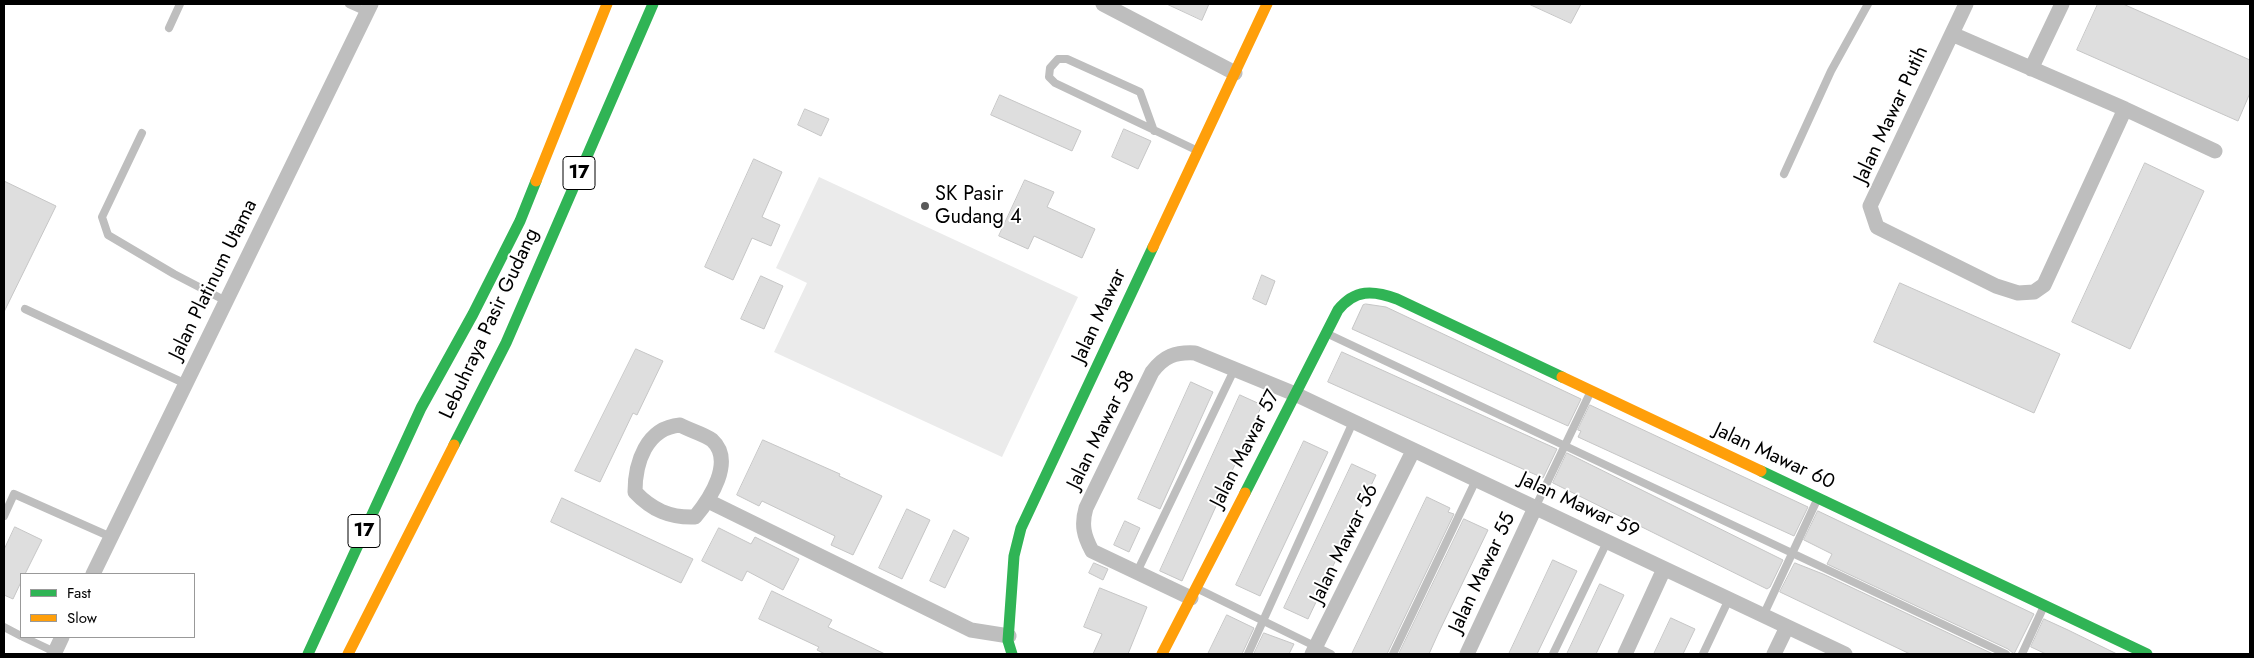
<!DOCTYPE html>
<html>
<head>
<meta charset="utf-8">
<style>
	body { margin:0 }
	#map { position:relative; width:2254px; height:658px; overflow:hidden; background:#fff; font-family:Jost,sans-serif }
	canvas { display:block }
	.frame { position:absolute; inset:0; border:5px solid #000; pointer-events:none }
	.legend { position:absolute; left:20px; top:573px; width:175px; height:65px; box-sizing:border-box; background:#fff; border:1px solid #999; margin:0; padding:6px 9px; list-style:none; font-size:15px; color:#000 }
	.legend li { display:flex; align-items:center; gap:10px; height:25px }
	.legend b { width:25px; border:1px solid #999 }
</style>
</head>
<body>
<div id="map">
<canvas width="2254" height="658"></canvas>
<div class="frame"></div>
<ul class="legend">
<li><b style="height:6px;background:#30b455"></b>Fast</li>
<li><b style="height:6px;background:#ff9f0a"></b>Slow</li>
</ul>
</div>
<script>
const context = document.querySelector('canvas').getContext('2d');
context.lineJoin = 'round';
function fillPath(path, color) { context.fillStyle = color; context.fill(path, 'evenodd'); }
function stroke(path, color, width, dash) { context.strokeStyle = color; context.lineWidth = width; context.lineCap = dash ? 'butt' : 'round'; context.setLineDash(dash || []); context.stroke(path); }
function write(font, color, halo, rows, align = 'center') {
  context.font = font + ' Jost,sans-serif'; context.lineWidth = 4; context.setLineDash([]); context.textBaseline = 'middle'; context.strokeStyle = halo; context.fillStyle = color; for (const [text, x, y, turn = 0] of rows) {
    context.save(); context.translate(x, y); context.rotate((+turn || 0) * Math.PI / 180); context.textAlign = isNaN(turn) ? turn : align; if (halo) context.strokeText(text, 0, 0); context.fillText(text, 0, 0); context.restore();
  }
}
const green = new Path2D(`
	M819,177l259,120 -76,160 -228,-105 33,-69 -31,-15z`);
const building = new Path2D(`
	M1167,4h42l-7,16z
	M1529,4h52l-10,19z
	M2098,4h25l127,56v33l-12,28 -161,-71z
	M1000,95l81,36 -9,20 -81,-36z
	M805,109l24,10 -8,17 -23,-11z
	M1124,129l27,12 -13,28 -26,-12z
	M754,159l28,13 -20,45 18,8 -9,21 -19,-8 -19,42 -28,-13z
	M2145,163l59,28 -74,158 -58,-27z
	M1025,180l29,12 -7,15 48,22 -13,29 -48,-22 -6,13 -29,-13z
	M4,181l52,25 -52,106z
	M1262,275l13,6 -9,24 -13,-6z
	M761,276l22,10 -19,43 -23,-10z
	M1900,283l160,71 -26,59 -160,-71z
	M1366,304l20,3 195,92 -13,27 -216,-97 11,-24z
	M636,349l27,12 -26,54 -4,-2 -33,69 -25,-11z
	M1342,352l215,97 -14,29 -215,-96z
	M1191,382l22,10 -53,117 -22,-10z
	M1240,395l22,10 -80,176 -22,-10z
	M1590,405l218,102 -14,29 -216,-99 3,-6 -3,-1z
	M763,440l77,34 -1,2 43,20 -29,59 -22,-10 4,-9 -73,-35 -3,5 -22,-11z
	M1304,441l24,11 -68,144 -24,-11z
	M1567,453l216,107 -13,27 -3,2 -214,-106z
	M1352,464l24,11 -68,144 -24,-11z
	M1427,497l23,11 -2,4 6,2 -67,140h-35z
	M562,498l131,61 -12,24 -130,-61z
	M907,509l23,11 -28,59 -23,-11z
	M1818,511l216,103 -20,40 -6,-5 -181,-85 5,-10 -28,-14z
	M1464,519l24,11 -50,104 -9,20h-30z
	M1125,521l15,7 -11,24 -15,-7z
	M15,527l27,13 -17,34h-4v8l-8,17 -9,-4v-45z
	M719,528l32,16 4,-7 44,22 -16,31 -36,-19 -5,10 -40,-20z
	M954,530l15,8 -24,50 -15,-7z
	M1553,560l24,11 -40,83h-28z
	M1094,563l14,6 -5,11 -14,-7z
	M1795,563l28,11 170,80h-83l-130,-62z
	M1600,584l24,11 -28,59h-29z
	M1100,588l47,19 -19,47h-35l9,-20 -18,-7z
	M772,591l60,29 -4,7 57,27h-60l-8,-4 2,-3 -60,-28z
	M1227,615l27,13 -12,26h-34z
	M1671,618l24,11 -12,25h-29z
	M2044,619l24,11 49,24h-71l-15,-7z
	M1264,633l30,11 -5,10h-35z`);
const lane = new Path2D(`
	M349,4l18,8
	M169,28l11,-24
	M1154,131l-14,-39 -73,-33h-9l-8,9 -1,9 6,6 141,67
	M142,133l-40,84 6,18 66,39 52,27
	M1784,174l47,-103 37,-67
	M25,309l161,75
	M1328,334l678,320
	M1535,508l55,-115
	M4,516l10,-22 97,43
	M1137,572l98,-204
	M1196,588l135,66
	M1763,616l54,-116
	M4,627l17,9
	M23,637l32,15
	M1248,654l105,-232
	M1393,654l83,-174
	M1553,654l54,-112
	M1703,654l26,-55
	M2022,654l22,-48`);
const street = new Path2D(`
	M1103,4l132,69
	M1966,4l-96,202 7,21 119,59 22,7 16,-1 10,-7 81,-176
	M1952,34l173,75 90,42
	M2031,69l31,-65
	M680,425c9,5 24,9 32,15 23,21 -2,59 -17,77 -25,1 -43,-7 -60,-25 0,-29 11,-64 45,-67z
	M708,501l263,129 38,6
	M93,574l278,-570
	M1191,598l-99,-47c-8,-15 -11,-26 -6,-43l66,-136c12,-16 23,-20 43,-19l100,41 550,260
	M54,654l8,-17
	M1312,654l101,-203
	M1467,654l68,-146
	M1625,654l39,-85
	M1774,654l13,-27`);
const fast = new Path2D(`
	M454,445l52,-102 147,-339
	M1761,471l386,183
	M1245,493l93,-183c17,-21 35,-20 59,-11l165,78
	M308,654l113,-246 52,-94 47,-93 16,-40
	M1012,654l-4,-13 6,-85 7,-28 132,-281`);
const slow = new Path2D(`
	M536,181l71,-177
	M1153,247l114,-243
	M1562,377l199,94
	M348,654l106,-209
	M1162,654l83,-161`);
const markers = [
	[925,206,5,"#595959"]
];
const shields = [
	[579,173,32],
	[364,531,32]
];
const shieldNames = [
	["17",579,173],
	["17",364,531]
];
const streetNames = [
	["Jalan Mawar Putih",1892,115,-65],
	["Jalan Platinum Utama",214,280,-64],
	["Jalan Mawar",1100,316,-65],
	["Lebuhraya Pasir Gudang",490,324,-65],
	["Jalan Mawar 58",1102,430,-64],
	["Jalan Mawar 57",1246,449,-63],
	["Jalan Mawar 60",1774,457,25],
	["Jalan Mawar 59",1579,506,25],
	["Jalan Mawar 56",1345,544,-64],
	["Jalan Mawar 55",1483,573,-65]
];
const poiNames = [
	["SK Pasir",935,195],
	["Gudang 4",935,218]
];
fillPath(green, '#ebebeb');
fillPath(building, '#dedede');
stroke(building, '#c6c6c6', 1);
stroke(lane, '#bebebe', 8);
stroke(street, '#bebebe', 15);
stroke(fast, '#30b455', 11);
stroke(slow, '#ff9f0a', 11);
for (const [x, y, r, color] of markers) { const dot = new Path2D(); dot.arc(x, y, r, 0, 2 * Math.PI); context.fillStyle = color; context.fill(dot); stroke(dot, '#fff', 2); }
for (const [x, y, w] of shields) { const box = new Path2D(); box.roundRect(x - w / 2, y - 16.5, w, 33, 4); context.fillStyle = '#fff'; context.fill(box); stroke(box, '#000', 1); }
write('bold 19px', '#000', null, shieldNames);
write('20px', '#000', '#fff', streetNames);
write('20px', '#000', '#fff', poiNames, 'left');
</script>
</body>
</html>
